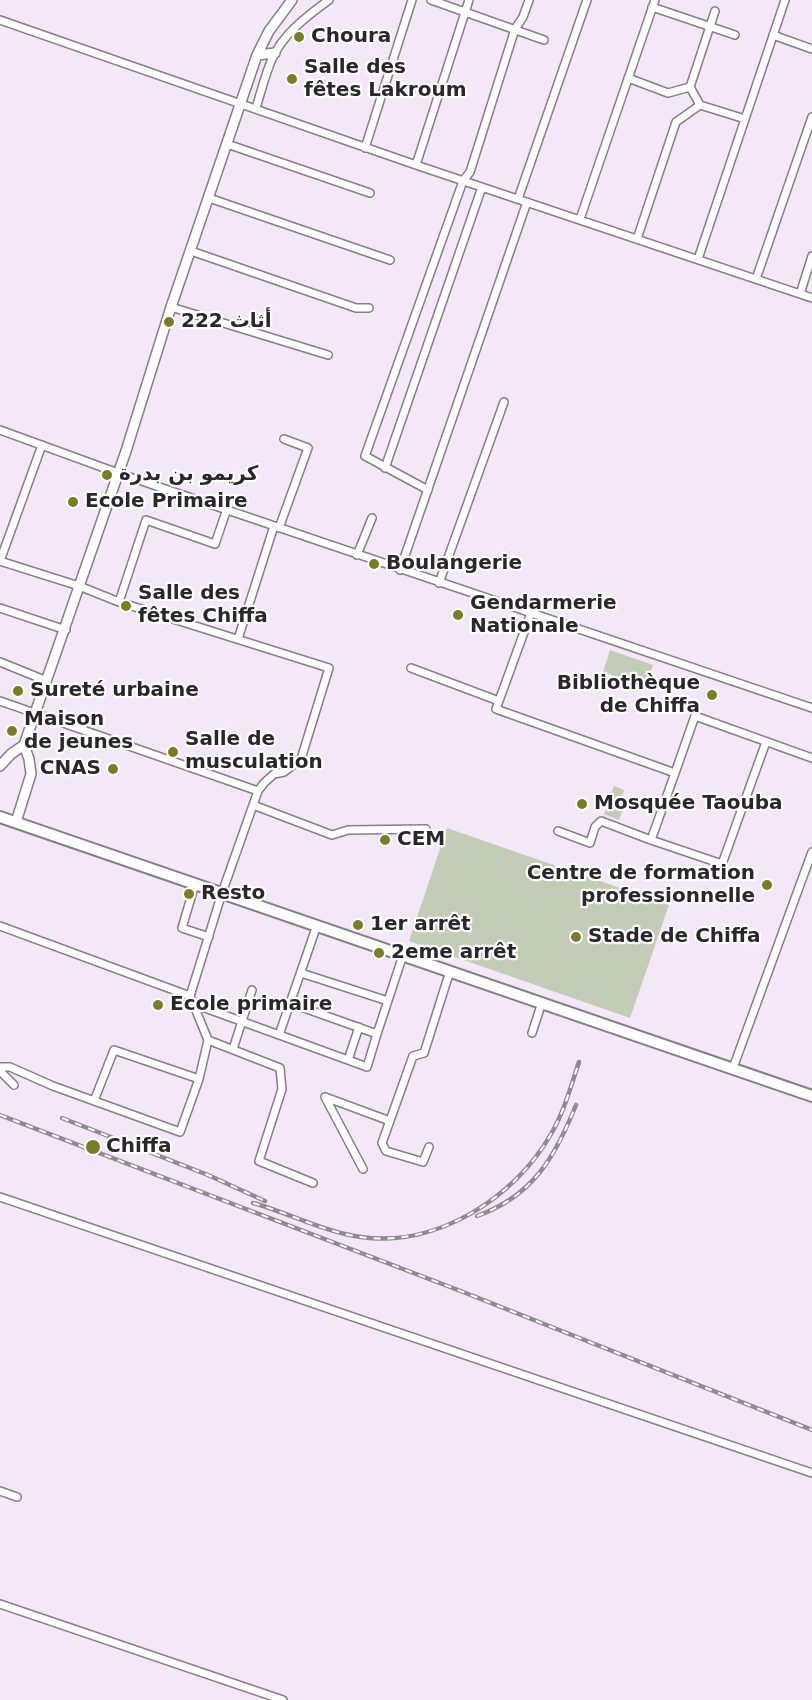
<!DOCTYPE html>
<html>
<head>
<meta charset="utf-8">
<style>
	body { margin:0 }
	canvas { display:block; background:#f4e7f7 }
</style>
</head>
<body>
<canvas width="812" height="1700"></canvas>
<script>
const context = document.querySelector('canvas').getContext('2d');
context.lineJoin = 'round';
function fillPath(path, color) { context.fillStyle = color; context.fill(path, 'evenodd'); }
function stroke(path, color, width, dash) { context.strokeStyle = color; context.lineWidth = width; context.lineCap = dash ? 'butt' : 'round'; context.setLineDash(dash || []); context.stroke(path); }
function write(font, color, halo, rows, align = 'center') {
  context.font = font + ' "DejaVu Sans","Noto Sans Arabic",sans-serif'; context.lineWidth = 4.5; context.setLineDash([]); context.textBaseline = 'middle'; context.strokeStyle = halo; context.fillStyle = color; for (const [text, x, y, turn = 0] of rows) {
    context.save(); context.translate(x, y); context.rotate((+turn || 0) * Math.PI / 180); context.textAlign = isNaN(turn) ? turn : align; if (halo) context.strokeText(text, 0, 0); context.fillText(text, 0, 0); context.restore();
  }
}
const green = new Path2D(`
	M610,650l43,15 -8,22 -42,-15z
	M614,786l10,4 -3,11 4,2 -6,17 -15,-6z
	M447,828l222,77 -39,113 -221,-77z`);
const street = new Path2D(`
	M431,0l113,40
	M652,7l83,28
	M0,20l416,145 396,133
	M773,35l39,14
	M628,78l40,15 22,-6 10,18 45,14
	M690,87l25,-76
	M256,108c5,-16 9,-33 16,-49 11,-25 35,-43 57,-59
	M227,144l143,49
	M365,148l47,-148
	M416,165l53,-165
	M209,198l181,62
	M518,199l69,-199
	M580,219l75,-219
	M637,239l39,-117 24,-17
	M191,251l165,57h13
	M698,259l87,-259
	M756,279l56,-162
	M800,294l12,-38
	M171,307l157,48
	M0,430l118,43 694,235
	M385,468l97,-281
	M428,490l-63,-34 98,-275 7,-9 45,-143 8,-12 6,-17
	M279,528l29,-80 -24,-9
	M357,555l15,-37
	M0,561l79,25 40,16 210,66 -28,91 -17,13 -10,2 -10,9 -6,8 -36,102 -32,103 -190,-70
	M0,561l42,-116
	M400,570l127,-368
	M439,583l65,-181
	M119,602l27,-82 69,24 12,-35
	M0,608l66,22
	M531,613l-35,96 179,64 20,-57 117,42
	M238,639l36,-113
	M0,662l47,19
	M411,668l88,33
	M0,701l258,90
	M675,773l-24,67 71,24 44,-122
	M253,805l79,30 16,-5 78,-1
	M558,831l32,12 5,-16 6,-6 50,19
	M195,884l-13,44 27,9
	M301,973l87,28
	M290,1003l87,31 26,-79
	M194,1004l154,56 11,-33
	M532,1033l10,-31
	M279,1035l38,-110
	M208,1040l72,28 2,21 -23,72 54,22
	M233,1049l19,-59
	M348,1060l19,7 10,-33
	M0,1067h10l43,19 127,46 19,-53 9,-39 -18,-44
	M733,1068l79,-216
	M0,1071l14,14
	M325,1097l38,72
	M325,1097l65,24
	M94,1101l20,-51 85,29
	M429,1147l-6,15 -37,-11 -4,-8 31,-87 11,-3 26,-82
	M0,1197l812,276
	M0,1491l17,6
	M0,1604l283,96`);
const secondary = new Path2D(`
	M257,55l18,-2
	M0,766l11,-12 13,-9
	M16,822l15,-48 -2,-15 -5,-14 102,-294 45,-144 86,-252 12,-24 23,-31`);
const primary = new Path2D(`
	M0,817l812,279`);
const rail = new Path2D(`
	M0,1115l458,175 354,140
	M62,1118l146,57 57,26
	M253,1203c36,10 71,29 108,34 75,11 154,-39 190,-103 13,-22 20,-48 28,-72
	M477,1216c56,-20 78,-59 99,-111`);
const markers = [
	[299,37,6,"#7b7c24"],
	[292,79,6,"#7b7c24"],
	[169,322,6,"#7b7c24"],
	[107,475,6,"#7b7c24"],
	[73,502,6,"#7b7c24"],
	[374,564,6,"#7b7c24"],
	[126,606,6,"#7b7c24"],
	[458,615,6,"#7b7c24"],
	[18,691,6,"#7b7c24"],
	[712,695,6,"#7b7c24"],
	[12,731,6,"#7b7c24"],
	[173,752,6,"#7b7c24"],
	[113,769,6,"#7b7c24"],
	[582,804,6,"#7b7c24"],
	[385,840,6,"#7b7c24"],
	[767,885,6,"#7b7c24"],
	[189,894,6,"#7b7c24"],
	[358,925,6,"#7b7c24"],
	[576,937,6,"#7b7c24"],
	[379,953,6,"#7b7c24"],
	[158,1005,6,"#7b7c24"],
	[93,1147,8,"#7b7c24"]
];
const poiNames = [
	["Choura",311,37],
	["Salle des",304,68],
	["fêtes Lakroum",304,91],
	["أثاث 222",181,322],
	["كريمو بن بدرة",119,475],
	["Ecole Primaire",85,502],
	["Boulangerie",386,564],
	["Salle des",138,594],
	["fêtes Chiffa",138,617],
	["Gendarmerie",470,604],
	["Nationale",470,627],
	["Bibliothèque",700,684,"right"],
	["de Chiffa",700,707,"right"],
	["Sureté urbaine",30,691],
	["Maison",24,720],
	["de jeunes",24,743],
	["Salle de",185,740],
	["musculation",185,763],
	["CNAS",101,769,"right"],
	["Mosquée Taouba",594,804],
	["CEM",397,840],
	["Centre de formation",755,874,"right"],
	["professionnelle",755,897,"right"],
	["Resto",201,894],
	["1er arrêt",370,925],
	["Stade de Chiffa",588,937],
	["2eme arrêt",391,953],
	["Ecole primaire",170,1005],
	["Chiffa",106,1147]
];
fillPath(green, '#c2ccb6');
stroke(street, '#887c8a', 10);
stroke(secondary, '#887c8a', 12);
stroke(primary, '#887c8a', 14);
stroke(street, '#fff', 7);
stroke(secondary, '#fff', 9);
stroke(primary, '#fff', 10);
stroke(rail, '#928994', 4.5);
stroke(rail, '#fff', 2, [7]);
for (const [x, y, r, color] of markers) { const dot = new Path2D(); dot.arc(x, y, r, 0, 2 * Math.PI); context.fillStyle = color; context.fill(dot); stroke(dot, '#fff', 2); }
write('bold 20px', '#2b262c', '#fff', poiNames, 'left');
</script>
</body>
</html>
